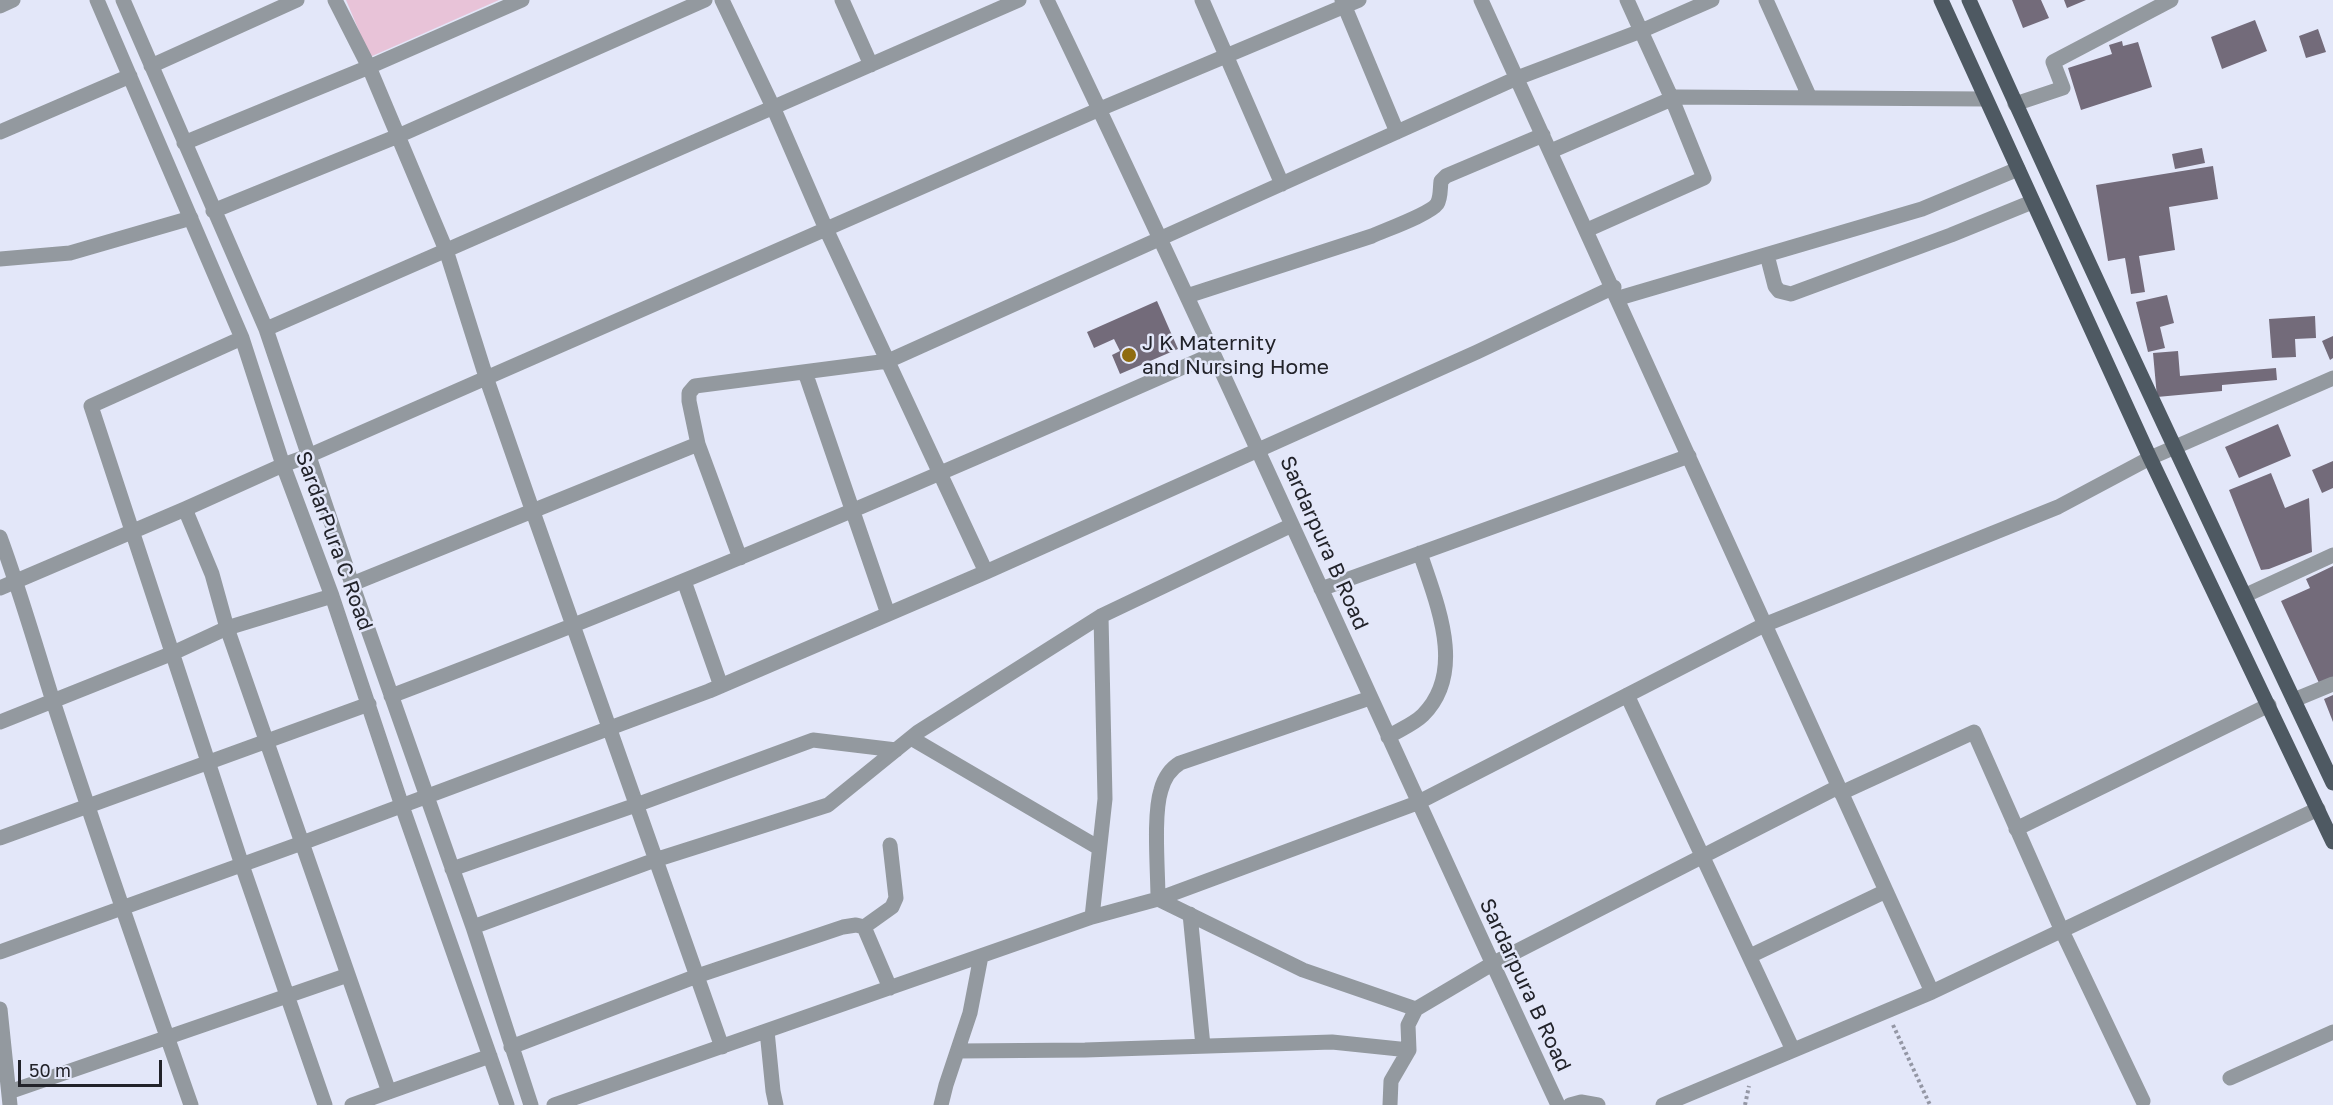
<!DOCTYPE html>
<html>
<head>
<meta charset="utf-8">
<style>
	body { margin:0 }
	#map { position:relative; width:2333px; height:1105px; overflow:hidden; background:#e3e7f9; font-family:"Golos Text",sans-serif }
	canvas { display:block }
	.scale { position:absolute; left:18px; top:1060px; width:144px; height:27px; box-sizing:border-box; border:3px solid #22232a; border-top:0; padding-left:8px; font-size:18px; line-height:21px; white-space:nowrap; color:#22232a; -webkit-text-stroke:4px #e3e7f9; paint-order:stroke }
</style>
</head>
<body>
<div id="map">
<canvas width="2333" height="1105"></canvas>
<div class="scale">50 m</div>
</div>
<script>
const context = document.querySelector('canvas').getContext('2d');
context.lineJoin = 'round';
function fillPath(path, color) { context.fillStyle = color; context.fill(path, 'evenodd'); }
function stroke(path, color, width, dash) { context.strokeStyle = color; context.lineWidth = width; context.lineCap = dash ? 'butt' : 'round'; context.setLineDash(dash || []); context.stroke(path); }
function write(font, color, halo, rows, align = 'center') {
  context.font = font + ' "Golos Text",sans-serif'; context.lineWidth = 5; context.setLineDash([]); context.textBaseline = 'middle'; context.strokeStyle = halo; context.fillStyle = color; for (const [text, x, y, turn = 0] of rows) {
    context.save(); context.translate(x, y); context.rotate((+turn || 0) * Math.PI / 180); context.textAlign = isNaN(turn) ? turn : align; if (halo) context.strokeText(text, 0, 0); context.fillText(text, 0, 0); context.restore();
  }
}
const green = new Path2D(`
	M346,0h153l-129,57z`);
const building = new Path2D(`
	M2012,0h29l8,18 -26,10z
	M2064,0h22l-19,8z
	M2255,20l12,31 -45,18 -11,-32z
	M2318,29l8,23 -20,6 -7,-22z
	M2122,41l1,5 15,-4 14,45 -71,23 -13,-42 44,-14 -3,-9z
	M2202,148l3,15 -30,6 -3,-15z
	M2213,166l5,33 -49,8 6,43 -36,6 6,36 -14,2 -6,-36 -17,3 -12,-76z
	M2167,295l7,28 -14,4 5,21 -17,4 -12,-50z
	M1157,301l21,48 -58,25 -8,-19 8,-4 -6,-12 -20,9 -7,-16z
	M2315,316l1,22 -21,1 1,18 -24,1 -3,-39z
	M2333,336v22l-3,2 -8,-19z
	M2178,351l2,25 96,-8 1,12 -55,5v6l-65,6 -4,-44z
	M2278,424l13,32 -52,22 -14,-31z
	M2333,461v27l-11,5 -10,-23z
	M2271,473l14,35 24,-10 3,54 -43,17 -8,1 -32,-80z
	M2333,566v111l-14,6 -38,-82 29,-13 -4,-9z
	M2333,695v27l-9,-23z`);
const path = new Path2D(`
	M1893,1025l37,80
	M1745,1105l4,-19`);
const minor = new Path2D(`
	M97,0l145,338 41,127 49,131 70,210 105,299
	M123,0l143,329 86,255 121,343 58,178
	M335,0l34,67 77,183 40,127 47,135 189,535
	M722,0l51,107 53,122 160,343
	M842,0l29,65
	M1047,0c176,366 340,737 511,1105
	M1202,0l80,184
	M1342,0l55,132
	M1481,0c153,329 300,661 451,992
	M1766,0l44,98
	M0,6l13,-6
	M151,66l146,-66
	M2015,104l48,-16 -10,-26 118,-62
	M0,132l130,-56
	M184,143l185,-76 153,-67
	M1551,151l125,-54 309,2
	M213,211l185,-75 307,-136
	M1587,230l117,-52 -32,-79 -31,-68 71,-31
	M1767,255l8,31 4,5 12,3 160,-59 81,-33
	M0,259l70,-6 121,-35
	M1187,296l185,-60c13,-6 58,-22 65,-32 4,-6 3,-16 4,-23l5,-5 97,-41
	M1619,298l303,-89 96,-40
	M266,329l753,-329
	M242,338l-151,68 151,459 83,240
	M805,372l83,242
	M185,509l27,65 15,54 162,464
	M0,537c20,54 36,110 53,164 44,136 91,270 138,404
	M740,558l-42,-114 -9,-43v-8l6,-7 193,-25 629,-283 124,-47 -14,-31
	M684,581l37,105
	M352,584l346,-140
	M0,588l185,-79 98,-44 25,-9 792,-347 259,-109
	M1321,589l368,-133
	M2246,595l87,-40
	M1627,695l166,355
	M391,696c278,-105 551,-222 822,-342
	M1370,698l-190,65c-10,6 -16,16 -19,27 -8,25 -3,81 -3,109l145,71 113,39 76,-45 346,-177
	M2294,700l39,-16
	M0,722l173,-69 54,-25 105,-32
	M1388,737c11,-7 26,-13 35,-22 44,-44 13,-113 -3,-162
	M911,738l188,110
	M1841,793l133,-61 88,199 81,170
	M2016,829l253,-124
	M0,838l369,-134
	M452,869l184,-64 177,-65 83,10
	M1190,914l13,132
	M1092,917l13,-118 -4,-183
	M473,927l182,-67 173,-55 90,-73 183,-116 191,-91
	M864,927l28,-20 4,-9 -6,-53
	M0,952l302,-109 407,-152 277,-119 491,-220 137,-65
	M1750,956l136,-65
	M0,1009l10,96
	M767,1031l6,60 3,14
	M511,1047l186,-71 146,-49 13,-2 8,2 26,61
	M958,1051l127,-1 247,-8 77,8 -1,-25 8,-16
	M2230,1078l103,-46
	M9,1092l339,-117
	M352,1105l138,-49
	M554,1105l538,-188 66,-18 259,-96 347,-178 294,-118 92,-49 183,-80
	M941,1105l5,-20 24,-72 11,-57
	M1390,1105l1,-24 18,-31
	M1570,1105l11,-3 17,3
	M1663,1105l269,-113 386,-183`);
const major = new Path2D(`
	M1941,0l209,458 183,384
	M1969,0c118,263 241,523 364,783`);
const markers = [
	[1129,355,8,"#8f6c10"]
];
const poiNames = [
	["J K Maternity",1142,343],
	["and Nursing Home",1142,367]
];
const streetNames = [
	["SardarPura C Road",334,541,70],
	["Sardarpura B Road",1324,543,66],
	["Sardarpura B Road",1525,985,65]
];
fillPath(green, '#e8c3d8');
fillPath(building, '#736b7a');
stroke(path, '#9497a5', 4, [3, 3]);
stroke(minor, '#93999f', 15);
stroke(major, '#4e5962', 15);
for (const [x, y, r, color] of markers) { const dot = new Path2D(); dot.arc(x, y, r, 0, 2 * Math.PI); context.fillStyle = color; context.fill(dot); stroke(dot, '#e3e7f9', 2); }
write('21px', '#22232a', '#e3e7f9', poiNames, 'left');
write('21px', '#22232a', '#e3e7f9', streetNames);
</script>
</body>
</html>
